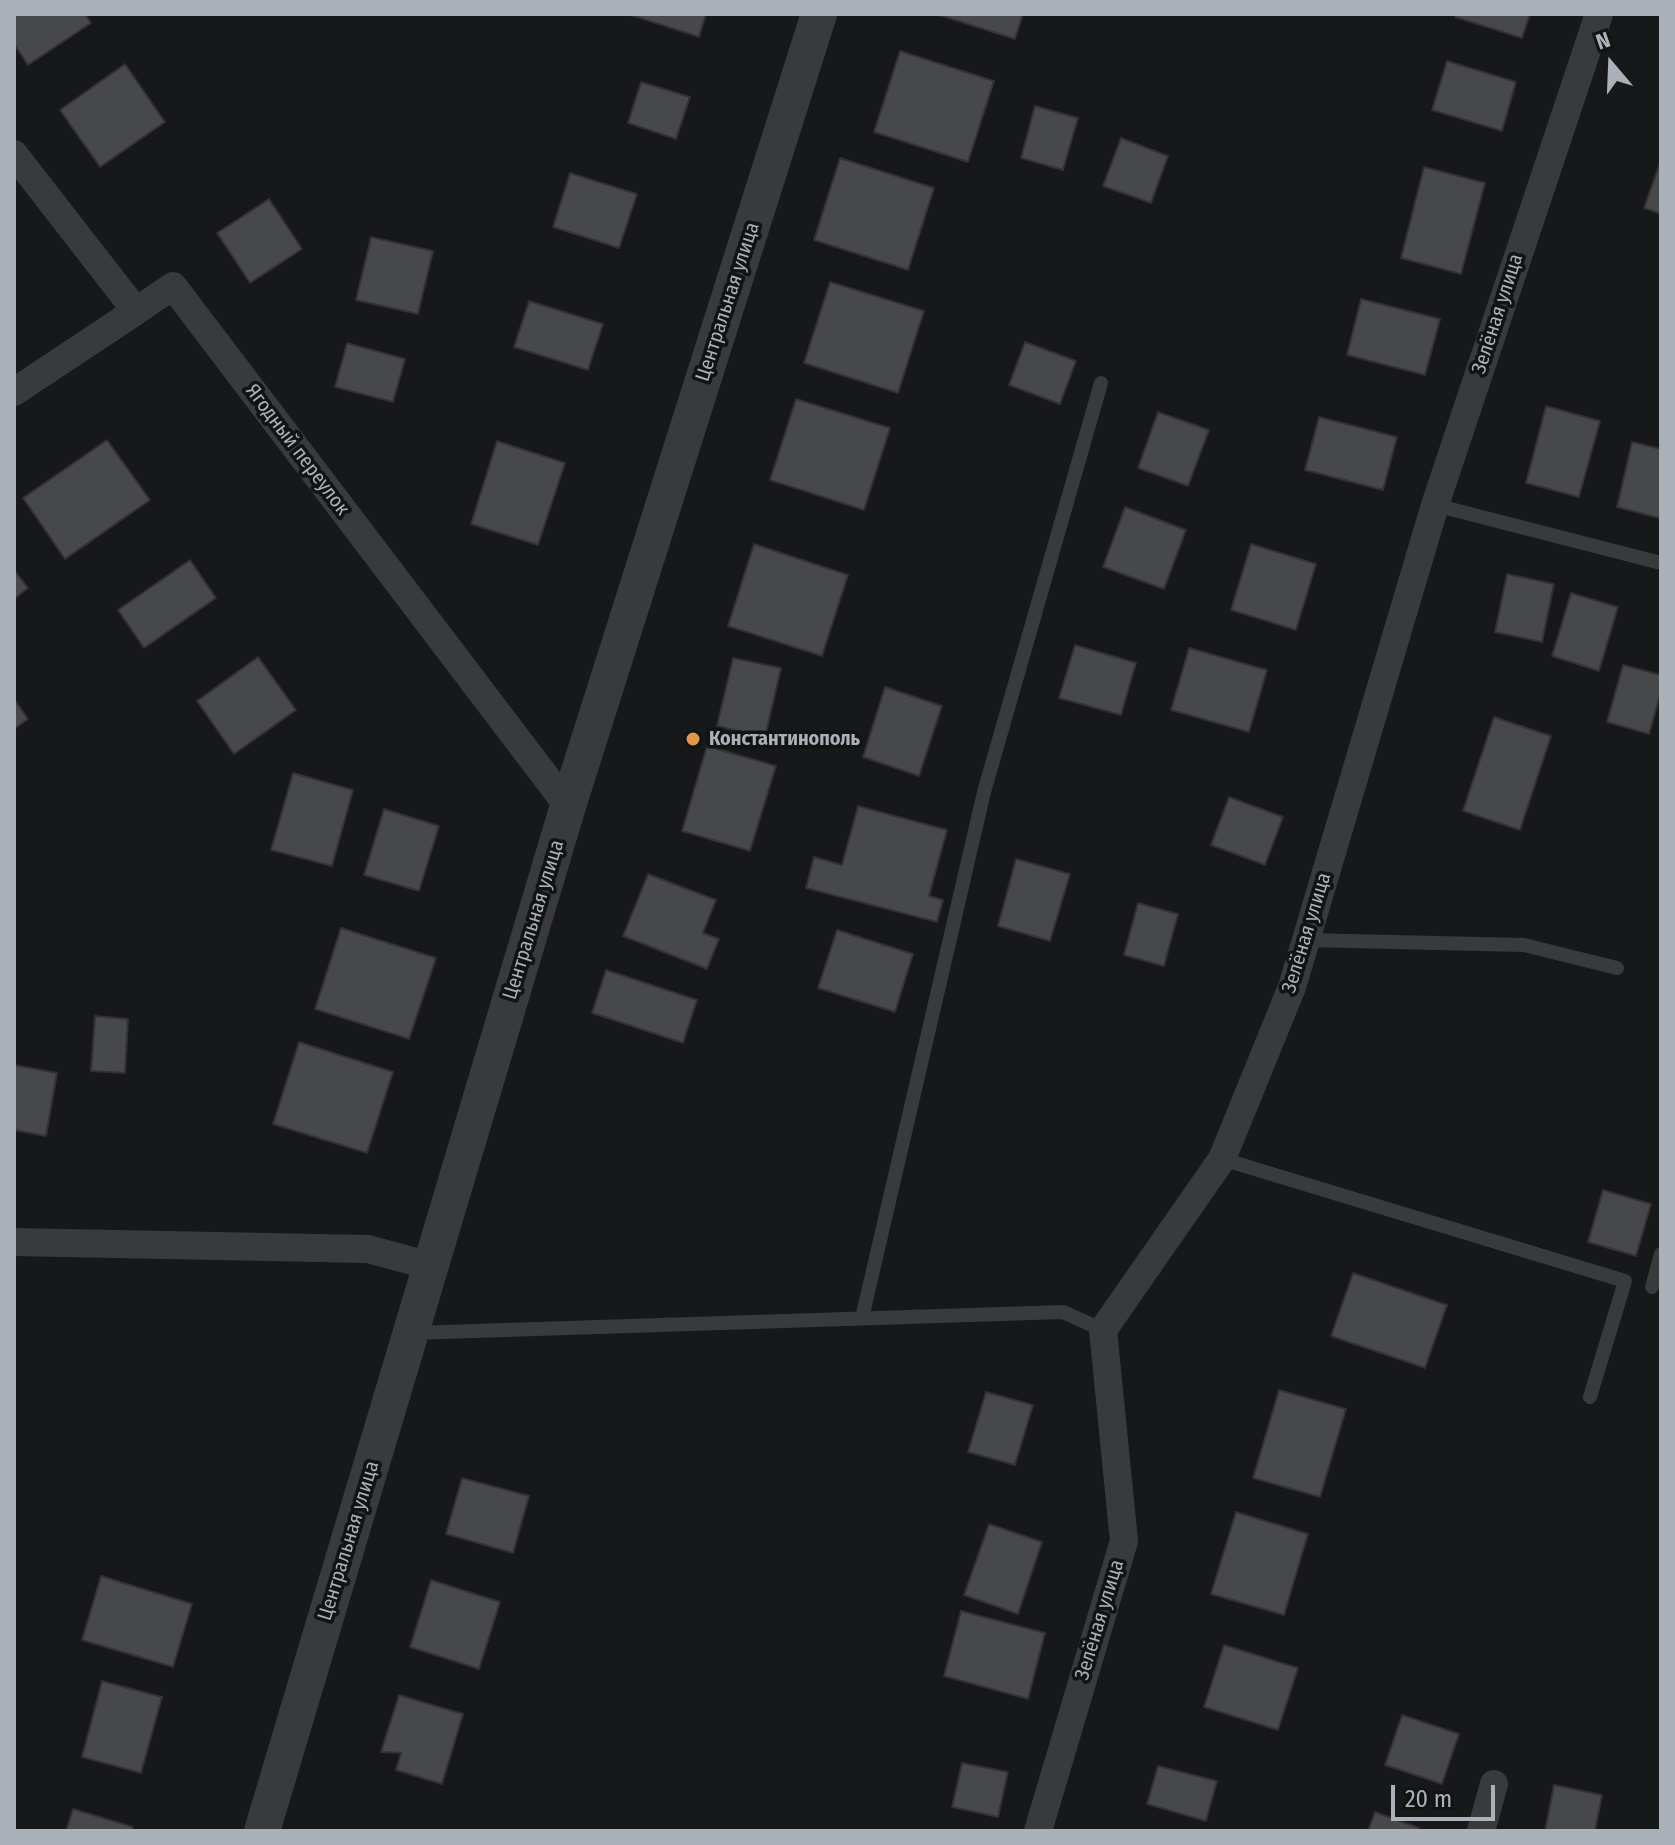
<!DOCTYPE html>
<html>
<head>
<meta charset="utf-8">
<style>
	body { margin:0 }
	#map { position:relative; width:1675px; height:1845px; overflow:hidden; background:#171819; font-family:"Fira Sans Condensed",sans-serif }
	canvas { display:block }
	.frame { position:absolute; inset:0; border:16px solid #abb1b8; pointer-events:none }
	.north { position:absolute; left:1571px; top:24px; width:80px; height:80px; -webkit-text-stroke:6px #121314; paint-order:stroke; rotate:341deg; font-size:22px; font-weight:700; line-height:32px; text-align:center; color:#abb1b8 }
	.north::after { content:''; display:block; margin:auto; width:28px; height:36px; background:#abb1b8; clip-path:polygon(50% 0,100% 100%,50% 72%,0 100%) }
	.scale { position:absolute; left:1391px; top:1785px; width:104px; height:36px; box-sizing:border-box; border:4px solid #abb1b8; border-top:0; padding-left:10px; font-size:24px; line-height:28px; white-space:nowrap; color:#abb1b8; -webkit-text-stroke:6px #121314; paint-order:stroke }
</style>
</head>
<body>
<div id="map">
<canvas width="1675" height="1845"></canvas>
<div class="frame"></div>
<div class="north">N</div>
<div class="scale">20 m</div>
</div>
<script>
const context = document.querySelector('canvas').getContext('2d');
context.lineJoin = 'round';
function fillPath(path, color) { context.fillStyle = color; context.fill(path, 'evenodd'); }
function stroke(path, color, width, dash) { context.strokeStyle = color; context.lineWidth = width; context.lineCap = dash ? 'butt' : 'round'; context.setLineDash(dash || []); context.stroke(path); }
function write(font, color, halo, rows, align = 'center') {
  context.font = font + ' "Fira Sans Condensed",sans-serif'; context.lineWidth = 7; context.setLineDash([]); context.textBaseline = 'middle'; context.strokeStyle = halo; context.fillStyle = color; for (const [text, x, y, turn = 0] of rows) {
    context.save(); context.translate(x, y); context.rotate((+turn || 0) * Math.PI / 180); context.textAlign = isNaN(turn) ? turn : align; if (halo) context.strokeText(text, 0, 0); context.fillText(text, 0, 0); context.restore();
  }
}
const building = new Path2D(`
	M14,14h71l6,9 -63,42 -14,-21z
	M628,14h78l-7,23z
	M936,14h87l-8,25z
	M1455,14h75l-8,24 -67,-21z
	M900,51l94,30 -26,81 -94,-30z
	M1447,61l69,21 -14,49 -70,-21z
	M125,64l40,58 -65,45 -40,-57z
	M641,82l49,15 -14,42 -48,-16z
	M1035,106l43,12 -15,52 -42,-12z
	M1121,138l47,18 -17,47 -48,-17z
	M840,158l94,30 -26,82 -94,-30z
	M1661,160v54l-17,-6z
	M1424,167l61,16 -24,91 -60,-16z
	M570,173l67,21 -18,54 -66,-21z
	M269,199l33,50 -52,34 -33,-50z
	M371,237l62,14 -15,63 -62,-14z
	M830,282l94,29 -26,82 -94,-30z
	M1361,299l79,20 -15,56 -78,-20z
	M529,301l74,23 -15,46 -74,-23z
	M1025,342l51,19 -16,43 -51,-19z
	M347,343l58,16 -12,43 -58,-15z
	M796,399l94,29 -26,82 -94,-30z
	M1546,406l54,15 -21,76 -53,-14z
	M1158,412l51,18 -21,56 -50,-18z
	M1319,417l78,20 -14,53 -78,-20z
	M107,440l43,60 -85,59 -42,-61z
	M497,441l68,22 -27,82 -67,-21z
	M1632,442l29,7v62l-2,7 -42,-11z
	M1125,507l61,23 -22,59 -61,-22z
	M754,544l94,31 -26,81 -94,-30z
	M1251,544l65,20 -20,66 -65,-20z
	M190,560l26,38 -72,50 -26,-38z
	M14,570l14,18 -14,11z
	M1507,574l47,10 -12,58 -47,-10z
	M1571,593l47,14 -19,64 -47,-15z
	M1075,645l61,18 -15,52 -62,-17z
	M1189,648l78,22 -18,62 -78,-22z
	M258,657l38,53 -62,44 -37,-53z
	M733,658l48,10 -16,69 -48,-11z
	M1623,665l38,10v17l-12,42 -42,-12z
	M885,687l57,19 -23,70 -56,-19z
	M14,699l14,20 -14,10z
	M1494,717l57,19 -31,94 -57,-19z
	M707,746l69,20 -26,85 -68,-20z
	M293,773l60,17 -21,76 -61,-16z
	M1229,797l54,20 -18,48 -54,-20z
	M858,806l89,24 -18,66 14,4 -6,22 -131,-34 8,-31 28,8z
	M384,809l55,17 -20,65 -55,-16z
	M1016,859l54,15 -20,67 -52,-15z
	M648,874l68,26 -13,33 16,6 -12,30 -84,-33z
	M1138,903l40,11 -14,52 -40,-11z
	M341,928l95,30 -27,81 -94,-30z
	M837,930l76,24 -18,58 -77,-24z
	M606,970l91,30 -14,43 -91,-30z
	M95,1016l33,3 -3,54 -34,-2z
	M299,1042l94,30 -26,81 -94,-29z
	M14,1065l43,8 -11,63 -32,-6z
	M1603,1190l48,14 -15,52 -48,-14z
	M1353,1273l94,32 -22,63 -94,-32z
	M1279,1390l67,19 -26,88 -67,-19z
	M986,1392l47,13 -18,60 -47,-13z
	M462,1478l67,18 -16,57 -67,-19z
	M1236,1512l72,22 -24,81 -73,-21z
	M989,1524l53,18 -24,72 -54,-19z
	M101,1576l91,28 -19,63 -91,-27z
	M431,1580l69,22 -21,67 -69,-22z
	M961,1611l84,22 -17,66 -84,-23z
	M1224,1645l74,23 -20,62 -74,-23z
	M102,1681l60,16 -21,76 -59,-16z
	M399,1695l64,19 -21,70 -46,-14 5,-17 -20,-1z
	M1402,1715l57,19 -17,50 -57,-19z
	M962,1763l46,9 -10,45 -46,-10z
	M1158,1766l59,15 -11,40 -59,-17z
	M1554,1785l48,10 -7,36h-50z
	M73,1809l60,18 -1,4h-66z
	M1375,1812l44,16 -1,3h-50z`);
const service = new Path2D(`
	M1435,505l226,58
	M1306,940l218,5 93,23
	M1222,1159l403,122 -35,116
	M1652,1287l9,-33
	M862,1318l122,-526 117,-409
	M412,1333l651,-21 40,18`);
const minor = new Path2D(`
	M14,154l122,157 37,-25 395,520
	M14,392l122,-81
	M14,1242l354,7 63,17
	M1038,1831l86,-290 -21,-211 119,-171 70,-172 143,-482 164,-491
	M1481,1831l13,-47`);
const tertiary = new Path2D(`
	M262,1831l306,-1025 251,-792`);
const markers = [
	[693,739,8,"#e19648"]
];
const streetNames = [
	["Центральная улица",728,302,-72],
	["Зелёная улица",1498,314,-72],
	["Ягодный переулок",297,450,53],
	["Центральная улица",534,920,-73],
	["Зелёная улица",1307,933,-73],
	["Центральная улица",349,1541,-73],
	["Зелёная улица",1100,1620,-73]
];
const poiNames = [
	["Константинополь",709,739]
];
fillPath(building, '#47484c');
stroke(building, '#323235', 2);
stroke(service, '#393a3e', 14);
stroke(minor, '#393a3e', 28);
stroke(tertiary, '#393a3e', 36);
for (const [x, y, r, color] of markers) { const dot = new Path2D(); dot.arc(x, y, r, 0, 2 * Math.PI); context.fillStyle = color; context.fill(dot); stroke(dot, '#121314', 3); }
write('20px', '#abb1b8', '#121314', streetNames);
write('bold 20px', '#abb1b8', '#121314', poiNames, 'left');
</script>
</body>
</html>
